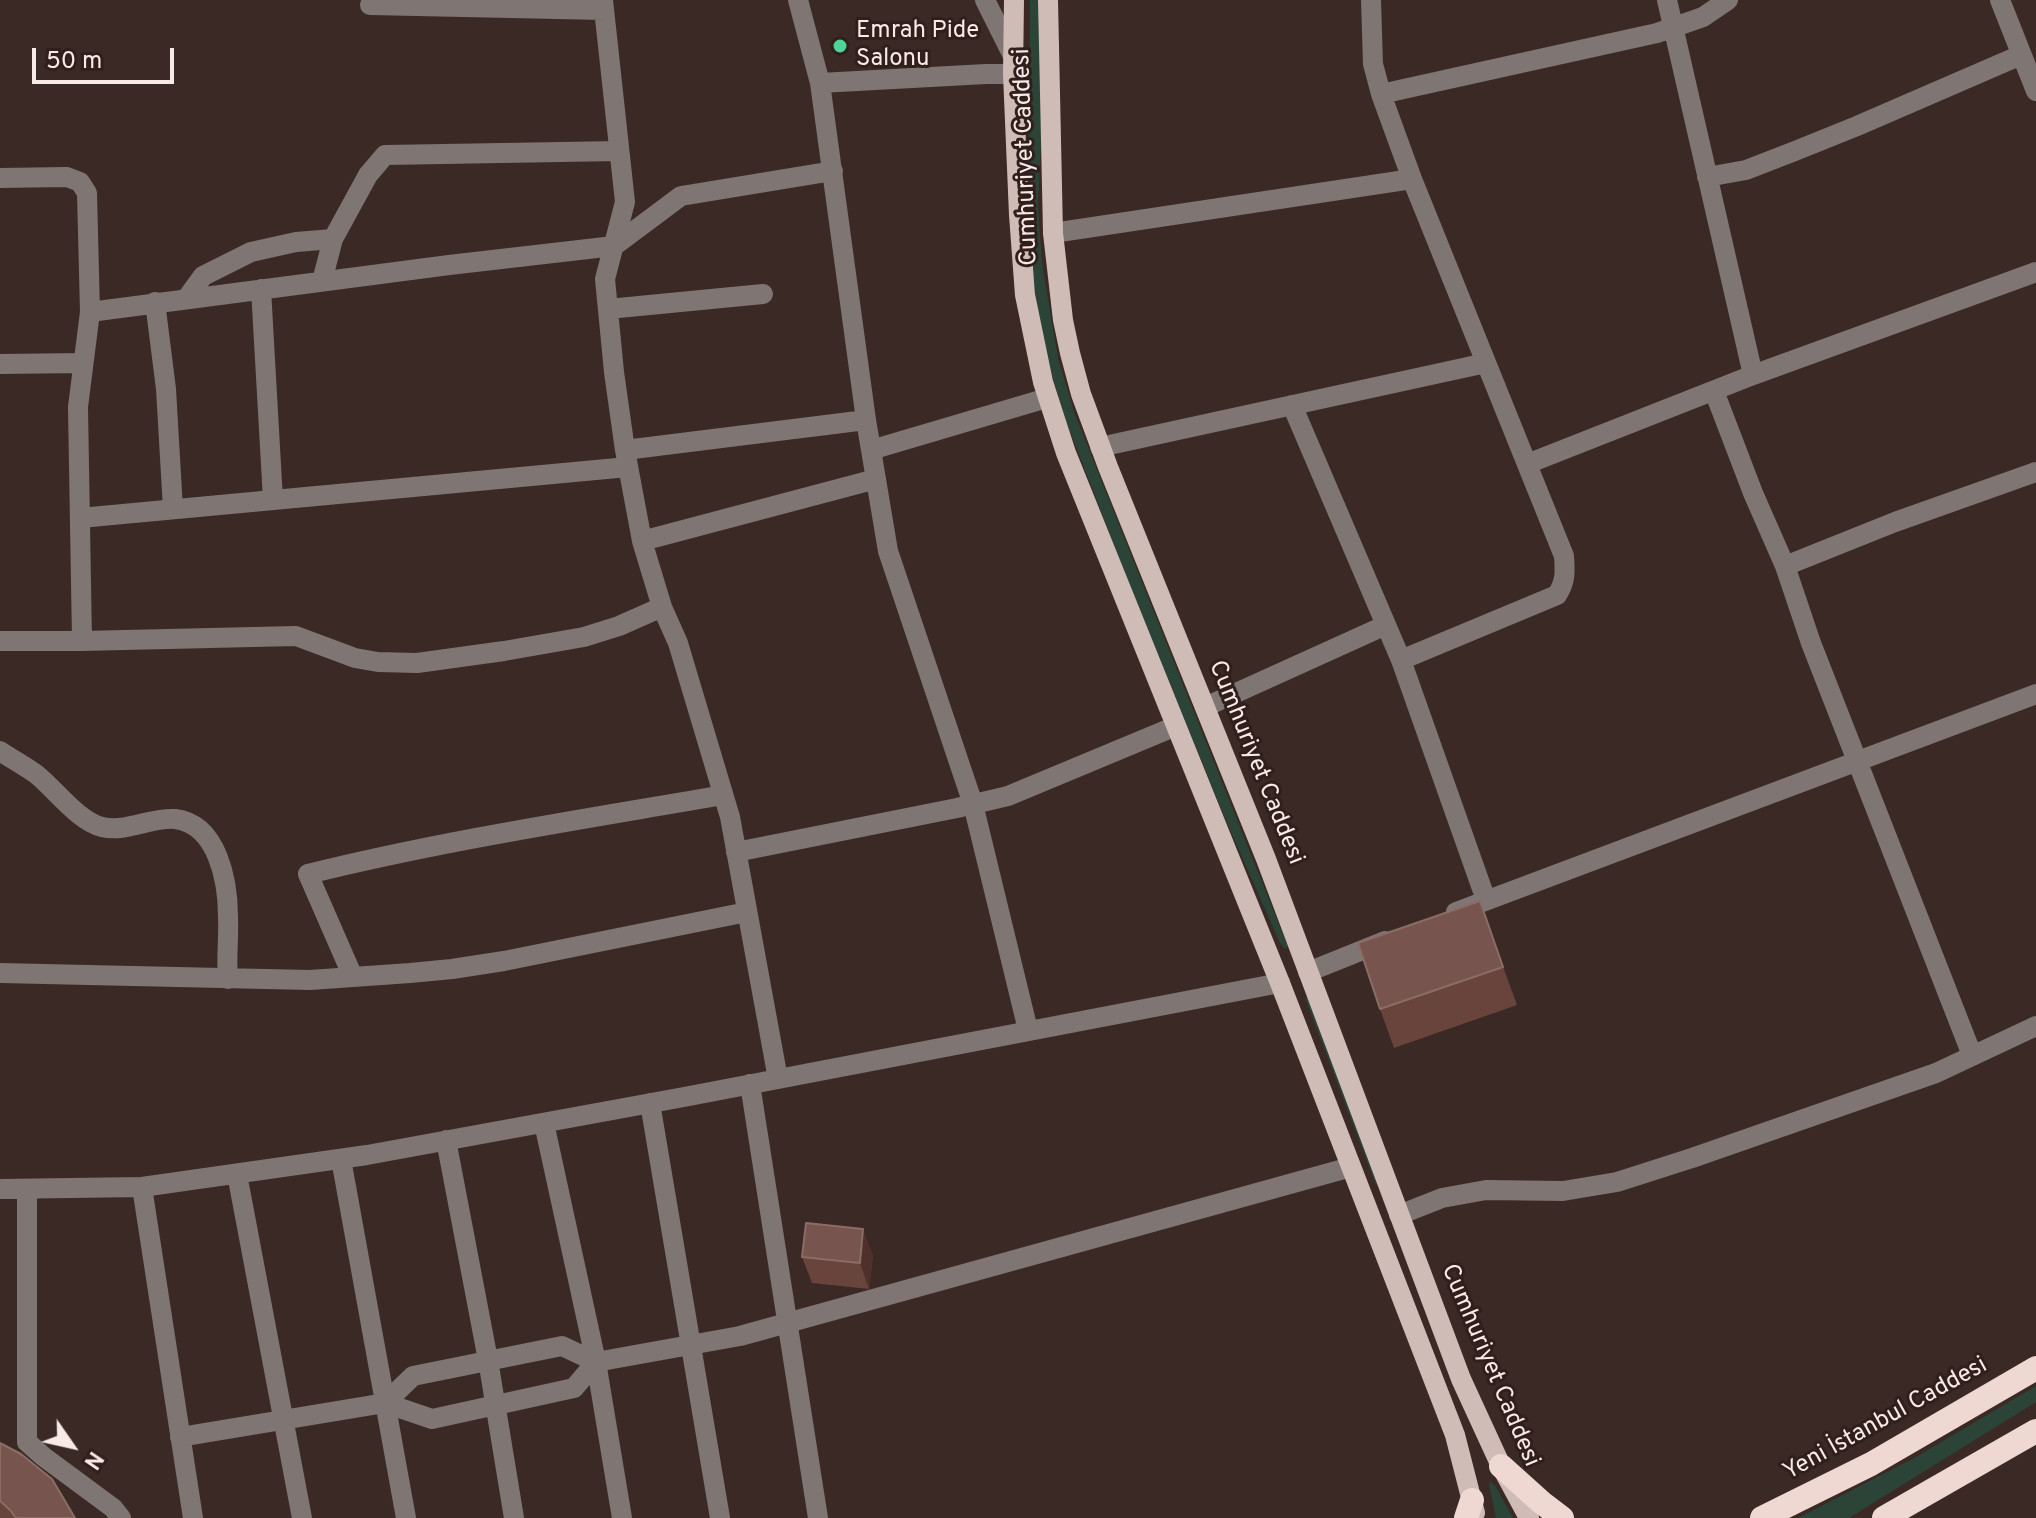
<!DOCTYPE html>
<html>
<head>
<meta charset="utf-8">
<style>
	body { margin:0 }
	#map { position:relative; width:2036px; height:1518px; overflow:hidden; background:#3b2925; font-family:Overpass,sans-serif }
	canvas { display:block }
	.north { position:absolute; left:32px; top:1406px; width:80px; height:80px; -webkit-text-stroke:6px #301f1b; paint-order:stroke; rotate:124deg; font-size:22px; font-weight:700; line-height:32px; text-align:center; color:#f7eae7 }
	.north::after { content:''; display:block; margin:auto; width:28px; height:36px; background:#f7eae7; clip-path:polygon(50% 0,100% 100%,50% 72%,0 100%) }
	.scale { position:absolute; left:32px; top:48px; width:142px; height:36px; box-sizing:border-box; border:4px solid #f7eae7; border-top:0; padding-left:10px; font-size:24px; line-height:28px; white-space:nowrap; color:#f7eae7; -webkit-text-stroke:6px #301f1b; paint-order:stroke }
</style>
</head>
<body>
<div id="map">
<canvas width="2036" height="1518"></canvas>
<div class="north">N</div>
<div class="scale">50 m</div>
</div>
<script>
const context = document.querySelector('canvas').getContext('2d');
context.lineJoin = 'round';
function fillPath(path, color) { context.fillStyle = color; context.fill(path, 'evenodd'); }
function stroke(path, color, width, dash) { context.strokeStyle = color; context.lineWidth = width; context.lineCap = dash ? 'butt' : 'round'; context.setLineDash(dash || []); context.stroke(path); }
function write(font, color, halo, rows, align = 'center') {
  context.font = font + ' Overpass,sans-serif'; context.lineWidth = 6; context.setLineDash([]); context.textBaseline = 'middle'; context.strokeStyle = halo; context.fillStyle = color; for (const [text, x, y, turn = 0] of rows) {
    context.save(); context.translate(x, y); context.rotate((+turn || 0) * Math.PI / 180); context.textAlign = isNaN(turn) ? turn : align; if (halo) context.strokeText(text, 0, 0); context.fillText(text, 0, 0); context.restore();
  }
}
const green = new Path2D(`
	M1030,0h9l3,120 -4,86 4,58 16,94 16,54 214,535 -3,2 -5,-6 -56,-127 -97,-238 -61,-157 -13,-42 -16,-69 -8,-73z
	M1311,996l72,186 -7,3 -71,-187z
	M2036,1386v16l-187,116h-51l118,-61z
	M1490,1481l6,6 17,31h-17l-7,-34z`);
const minor = new Path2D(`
	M603,0l22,202 -20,77 9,93 11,78 17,91 20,66 16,36 52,174 48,262
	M798,0l22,83 46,337 22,131 85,253 55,226
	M985,0l29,58
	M1371,0l2,64 8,30 31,85 152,377c1,16 2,25 -7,39l-156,65
	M1667,0l86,375
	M2000,0l36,91
	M370,5l234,5
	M820,83l166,-9h27
	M1381,94l276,-61 46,-16 25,-17
	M1707,177l39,-7 49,-19 62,-25 164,-71
	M0,178l67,-1 13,5 7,11 3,119 -12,95 4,234
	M1053,233l359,-54
	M322,281l11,-42 35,-64 17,-20 234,-4
	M261,289l12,211
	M187,298l16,-22 48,-24 45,-10 37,-3
	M155,302l11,87 7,120
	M608,309l155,-15
	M90,312l359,-47 165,-19 67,-50 152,-25
	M0,364l83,-1
	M1714,391l39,102 32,73 26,77 161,412
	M1292,405l109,255 85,240
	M1100,447l386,-84
	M625,450l241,-30
	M871,450l176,-52
	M1527,464l226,-89 283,-103
	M80,518l548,-51
	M642,541l234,-62
	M1785,566l110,-44 141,-50
	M0,641h82l214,-5 59,22 23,4 39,1 87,-12 80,-14 35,-11 43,-19
	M1205,707l181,-82
	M0,751c12,8 25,15 36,23 19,15 42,47 66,53 24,6 49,-10 73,-8 43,5 53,63 53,98 1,21 -2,41 0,62
	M736,852l221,-44 51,-12 168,-70
	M1456,912l580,-218
	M1308,972l77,-31
	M0,973l310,7 100,-7 42,-4 52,-8 243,-49
	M353,977l-45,-103c137,-34 277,-55 415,-79
	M750,1084l68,434
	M650,1103l70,415
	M544,1123l52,239 26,156
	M446,1140l42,220 26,158
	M341,1159l65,359
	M237,1174l65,344
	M142,1187l51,331
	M0,1189l142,-2 225,-32 317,-58 596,-114
	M27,1189v253l17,15 69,51 8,10
	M1399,1215l43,-17 44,-8 77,1 54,-9 75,-24 244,-85 100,-47
	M385,1403l28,-27 149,-30 34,16 144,-26 611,-169
	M180,1437l205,-34 47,16 142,-31 22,-26`);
const major = new Path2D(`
	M1014,0l-1,74 6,141 6,80 18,87 23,71 214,530 175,452 20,78
	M1048,0l5,233 10,87 7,33 11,41 27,73 158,392 195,520 40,87 28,52`);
const highway = new Path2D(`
	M1501,1466l40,36 21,16
	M1466,1518l6,-18
	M1762,1518l109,-54 165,-96
	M1884,1518l152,-87`);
const wall = new Path2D(`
	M1480,901l37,104 -123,43 -14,-39z
	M873,1255l-4,34 -57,-6 -10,-26z
	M0,1443l75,75h-75z`);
const shadedWall = new Path2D(`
	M1480,901l14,38 23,66 -14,-38z
	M863,1229l10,26 -4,34 -9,-26z`);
const building = new Path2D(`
	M1480,901l23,66 -123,42 -22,-66z
	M806,1223l57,6 -3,34 -58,-6z
	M0,1443l21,11 31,25 23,39h-59l-6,-8 -10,-9z`);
const markers = [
	[840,46,8,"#4ed399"]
];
const poiNames = [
	["Emrah Pide",856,32],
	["Salonu",856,60]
];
const streetNames = [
	["Cumhuriyet Caddesi",1027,157,-92],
	["Cumhuriyet Caddesi",1255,763,68],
	["Cumhuriyet Caddesi",1489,1366,67],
	["Yeni İstanbul Caddesi",1886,1420,-29]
];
fillPath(green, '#2b4437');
stroke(minor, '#7f7572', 20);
stroke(major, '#d0bcb7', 20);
stroke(highway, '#f0d8d2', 24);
fillPath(wall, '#68443c');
fillPath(shadedWall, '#4f312b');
fillPath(building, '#77554e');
stroke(building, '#8b6d66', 2);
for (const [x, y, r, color] of markers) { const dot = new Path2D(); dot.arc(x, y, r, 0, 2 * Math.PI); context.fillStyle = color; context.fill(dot); stroke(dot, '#301f1b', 3); }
write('24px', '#f7eae7', '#301f1b', poiNames, 'left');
write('24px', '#f7eae7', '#301f1b', streetNames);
</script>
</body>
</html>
